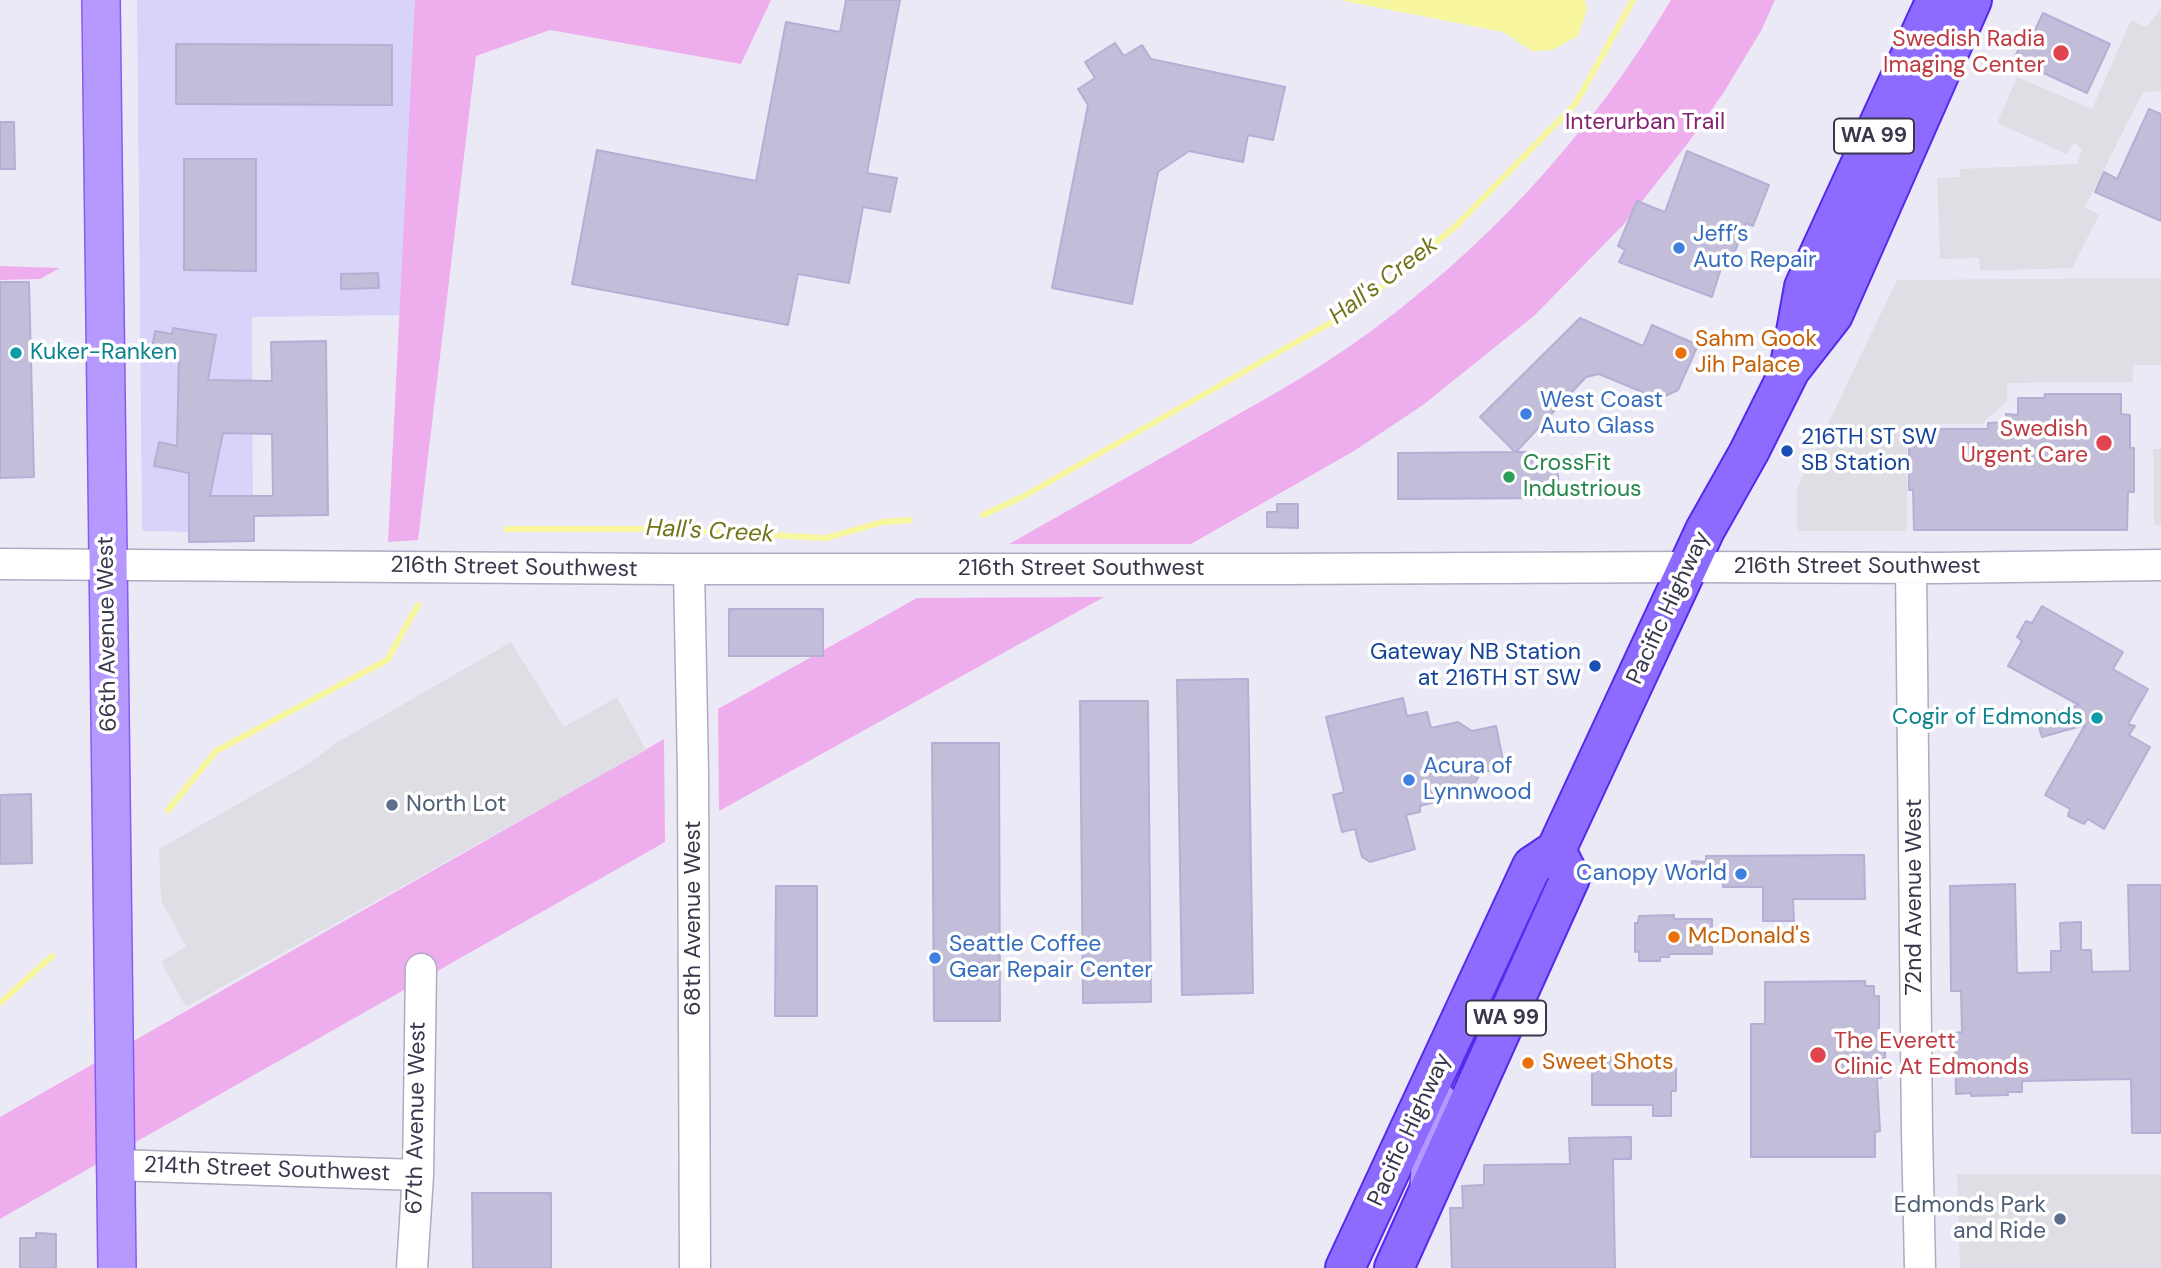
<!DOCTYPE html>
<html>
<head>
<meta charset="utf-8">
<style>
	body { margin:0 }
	canvas { display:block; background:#ece9f6 }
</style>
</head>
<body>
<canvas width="2161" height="1268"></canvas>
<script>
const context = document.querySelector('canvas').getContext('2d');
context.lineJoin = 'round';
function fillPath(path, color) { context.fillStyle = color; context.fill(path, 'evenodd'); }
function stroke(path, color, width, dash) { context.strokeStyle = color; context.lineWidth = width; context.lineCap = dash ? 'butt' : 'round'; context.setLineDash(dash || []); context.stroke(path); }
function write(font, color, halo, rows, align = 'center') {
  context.font = font + ' "DM Sans",sans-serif'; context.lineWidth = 7; context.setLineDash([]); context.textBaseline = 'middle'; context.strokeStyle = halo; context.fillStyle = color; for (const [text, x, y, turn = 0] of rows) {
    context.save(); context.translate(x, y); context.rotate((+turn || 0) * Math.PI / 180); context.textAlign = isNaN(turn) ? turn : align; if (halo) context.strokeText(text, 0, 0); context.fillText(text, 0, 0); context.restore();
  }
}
const commercial = new Path2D(`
	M137,0h279l-10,315 -154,2 1,216 -111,-2z`);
const green = new Path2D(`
	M415,0h356l-30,64 -191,-34 -74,26 -58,484 -30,2z
	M1671,0h104l-14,31 -37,61 -36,51 -64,81 -89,91 -112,90 -69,46 -163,93h-182c66,-37 132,-75 198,-112 49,-28 99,-55 146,-88 129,-91 237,-208 318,-344z
	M0,266l60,2 -20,11 -40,1z
	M1104,597l-385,214 -1,-102 199,-111z
	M664,739l1,103 -665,377v-102z`);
const parking = new Path2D(`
	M2161,9v82l-18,1 -58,115 14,8 -27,53 -92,3 -1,-13 -39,1 -3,-81 23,-1v-8l117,-5 5,-14 -8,-8 -7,12 -70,-31 20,-46 75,32 39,-89 15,7z
	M2161,278v87h-28v17l-126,1v18l-25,23h-75v107h-110v-43l100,-208z
	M2153,449h8v76h-7z
	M511,642l53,85 53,-30 29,53 -460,257 -25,-45 25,-16 -25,-45 -2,-52 154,-88 23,-18z
	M1957,1174h204v94h-201z`);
const water = new Path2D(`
	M1340,0h245l2,10 -9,26 -26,14 -20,1 -29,-19z`);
const stream = new Path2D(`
	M983,515l41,-19 331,-187 101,-83 120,-123 57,-103
	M507,529h152l167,9 57,-16 27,-2
	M168,810l48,-59 171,-91 31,-55
	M0,1003l52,-47`);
const building = new Path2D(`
	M846,0h54l-33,173 30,5 -7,34 -27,-5 -14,76 -51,-9 -10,51 -216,-41 25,-134 159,31 30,-159 54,10z
	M2043,13l67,31 -23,49 -48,-22 -1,3 -25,-13 9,-19 6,3z
	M1115,43l9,13 18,-11 9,14 134,28 -12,53 -25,-5 -5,27 -54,-11 -31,21 -26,132 -80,-16 36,-183 -10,-16 17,-11 -10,-16z
	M176,44l216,1v60l-216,-1z
	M2149,109l12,5v107l-66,-29 9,-20 13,7z
	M0,122h14l1,47h-15z
	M1687,151l82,34 -16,41 -7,-3 -17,44 -7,-2 -10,32 -93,-35 6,-12 -7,-4 19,-45 28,11z
	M184,159h72v112l-72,-1z
	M378,273l1,15 -38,1v-15z
	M0,282h29l5,195 -34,1z
	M1580,318l63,28 9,-21 46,20 -20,45 -19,9 -60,-25 -13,3 -70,75h15l27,22 1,24 -161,1v-46l117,-1 -35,-35z
	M173,328l43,7 -8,45 64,1 -1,-39 55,-1 2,174 -74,1v25l-65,1v-69l-35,-7 5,-24 18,4 2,-92 -27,-5 3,-18 17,3zM223,433l49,1 1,62h-63z
	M2045,394h76v20l9,1v33h4v44h-6l-1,38h-213l-1,-40h-4v-61h79v-6l18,-1v-8l12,1v-17h26z
	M1277,504h21v24l-31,-1v-15h10z
	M2042,606l81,46 -10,17 35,20 -20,35 7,2 -6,9 21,12 -46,82 -16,-10 -4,5 -16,-8 2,-7 -25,-14 40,-70 -43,12 -6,-20 43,-12 -71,-39 14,-25 -5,-4 9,-16 6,2z
	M729,609h94v47h-94z
	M1248,679l5,314 -71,2 -5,-315z
	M1403,698l4,18 20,-4 4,16 27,-6 14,9 24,-5 7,34 -7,10 -15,2 -9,16 -16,3 3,5 -39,10v6l-14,3 9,34 -45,13 -8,-5 -7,-28 -13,3 -9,-37 11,-3 -18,-75z
	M1080,701h68l3,301 -68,1z
	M932,743h67l1,278h-66z
	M31,794l1,69 -32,1v-69z
	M1864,855l1,44h-72l1,22h-31v-34h-40v-7h-31v-19l14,1v-6z
	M2015,884l2,89 34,-1v-21h10l-1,-28 21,-1v28h10l1,22 38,-1 -2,-86h33v248h-29l-1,-54 -109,2v11h-14v3l-37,1v-3l-15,1 -1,-61 7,-1 -1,-41h-10l-1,-105z
	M776,886h41v130h-42z
	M1674,915v4h38v35h-43v3h-9v4h-21v-10l-4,1v-29h3l1,-7z
	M1865,981v5h9v10h5v45h6v29h-4v8h-4l3,53 -5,1v25h-124v-133h14v-42z
	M1625,1057v13l51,-2v23h-5v25h-18v-11h-61v-47z
	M1631,1137v22h-18l2,109h-163l-2,-60h13l-1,-22 22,-1v-20l86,-1 -1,-26z
	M472,1193h79v75h-78z
	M36,1233l20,1v34h-36v-30h16z`);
const minor = new Path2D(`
	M0,564l669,5h611l408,-2 249,1 224,-3
	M1911,568l6,564 3,136
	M689,569l4,204 2,495
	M115,1165l303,10
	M412,1268l6,-93 3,-206`);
const major = new Path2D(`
	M101,0l16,1268
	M1428,1093l10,8 2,10 -8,20 -3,56`);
const highway = new Path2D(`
	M1790,365l14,-78 132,-287
	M1345,1268l187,-402 24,-16 149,-320 44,-78 41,-82 43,-55 139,-315
	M1394,1268l176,-390 -14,-28`);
const markers = [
	[2061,53,9,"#e0444e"],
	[1679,248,7,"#3f7fe0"],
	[16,353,7,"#0f9aa8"],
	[1681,353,7,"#e8710a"],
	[1526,414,7,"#3f7fe0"],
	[2104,443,9,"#e0444e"],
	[1787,451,7,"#1a4fb4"],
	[1509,477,7,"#2e9e5b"],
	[1595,666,7,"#1a4fb4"],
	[2097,718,7,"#0f9aa8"],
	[1409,780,7,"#3f7fe0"],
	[392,805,7,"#5c6f8a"],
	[1741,874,7,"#3f7fe0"],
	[1674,937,7,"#e8710a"],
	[935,958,7,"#3f7fe0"],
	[1818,1055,9,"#e0444e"],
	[1528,1063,7,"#e8710a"],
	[2060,1219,7,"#5c6f8a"]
];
const shields = [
	[1874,136,80],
	[1506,1018,80]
];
const shieldNames = [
	["WA 99",1874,136],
	["WA 99",1506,1018]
];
const healthNames = [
	["Swedish Radia",2045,40],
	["Imaging Center",2045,66],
	["Swedish",2088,430],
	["Urgent Care",2088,456],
	["The Everett",1834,1042,"left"],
	["Clinic At Edmonds",1834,1068,"left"]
];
const parkNames = [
	["Interurban Trail",1645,123]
];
const shopNames = [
	["Jeff’s",1693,235],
	["Auto Repair",1693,261],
	["West Coast",1540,401],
	["Auto Glass",1540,427],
	["Acura of",1423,767],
	["Lynnwood",1423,793],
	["Canopy World",1727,874,"right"],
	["Seattle Coffee",949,945],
	["Gear Repair Center",949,971]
];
const foodNames = [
	["Sahm Gook",1695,340],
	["Jih Palace",1695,366],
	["McDonald's",1688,937],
	["Sweet Shots",1542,1063]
];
const cultureNames = [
	["Kuker-Ranken",30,353],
	["Cogir of Edmonds",2083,718,"right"]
];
const transitNames = [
	["216TH ST SW",1801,438],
	["SB Station",1801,464],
	["Gateway NB Station",1581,653,"right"],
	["at 216TH ST SW",1581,679,"right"]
];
const leisureNames = [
	["CrossFit",1523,464],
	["Industrious",1523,490]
];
const streetNames = [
	["216th Street Southwest",1857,567],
	["216th Street Southwest",514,568,1],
	["216th Street Southwest",1081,569],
	["Pacific Highway",1669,608,-65],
	["66th Avenue West",108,634,-91],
	["72nd Avenue West",1915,897,-90],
	["68th Avenue West",694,918,-90],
	["67th Avenue West",417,1118,-89],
	["Pacific Highway",1410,1130,-65],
	["214th Street Southwest",267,1170,2]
];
const serviceNames = [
	["North Lot",406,805],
	["Edmonds Park",2046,1206,"right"],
	["and Ride",2046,1232,"right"]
];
const waterNames = [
	["Hall's Creek",1384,281,-37],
	["Hall's Creek",710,532,3]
];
fillPath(commercial, '#d8d3f9');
fillPath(green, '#eeaeed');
fillPath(parking, '#dfdee4');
fillPath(water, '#f8f7a0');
stroke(stream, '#f8f7a0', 6);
fillPath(building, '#c2bdd9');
stroke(building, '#b6afd5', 2);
stroke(minor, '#b0aac3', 33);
stroke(major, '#855cf1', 40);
stroke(highway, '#532bee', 42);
stroke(minor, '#fff', 30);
stroke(major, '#b699ff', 37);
stroke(highway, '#8e6bff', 38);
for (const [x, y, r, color] of markers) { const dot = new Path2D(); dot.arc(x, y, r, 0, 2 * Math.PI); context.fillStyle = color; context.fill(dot); stroke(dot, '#fff', 2.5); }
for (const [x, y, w] of shields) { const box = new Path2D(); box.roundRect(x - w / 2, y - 17.5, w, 35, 5); context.fillStyle = '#fff'; context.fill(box); stroke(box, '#3a364b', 2); }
write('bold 21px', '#3a364b', null, shieldNames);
write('23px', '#be3a42', '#fff', healthNames, 'right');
write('23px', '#842271', '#fff', parkNames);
write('23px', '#366cbe', '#fff', shopNames, 'left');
write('23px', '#c56008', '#fff', foodNames, 'left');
write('23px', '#0d838f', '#fff', cultureNames, 'left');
write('23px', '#164399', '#fff', transitNames, 'left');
write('23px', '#27864d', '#fff', leisureNames, 'left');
write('23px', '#3a364b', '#fff', streetNames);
write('23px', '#4e5e75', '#fff', serviceNames, 'left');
write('italic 24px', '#73731a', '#fff', waterNames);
</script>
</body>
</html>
